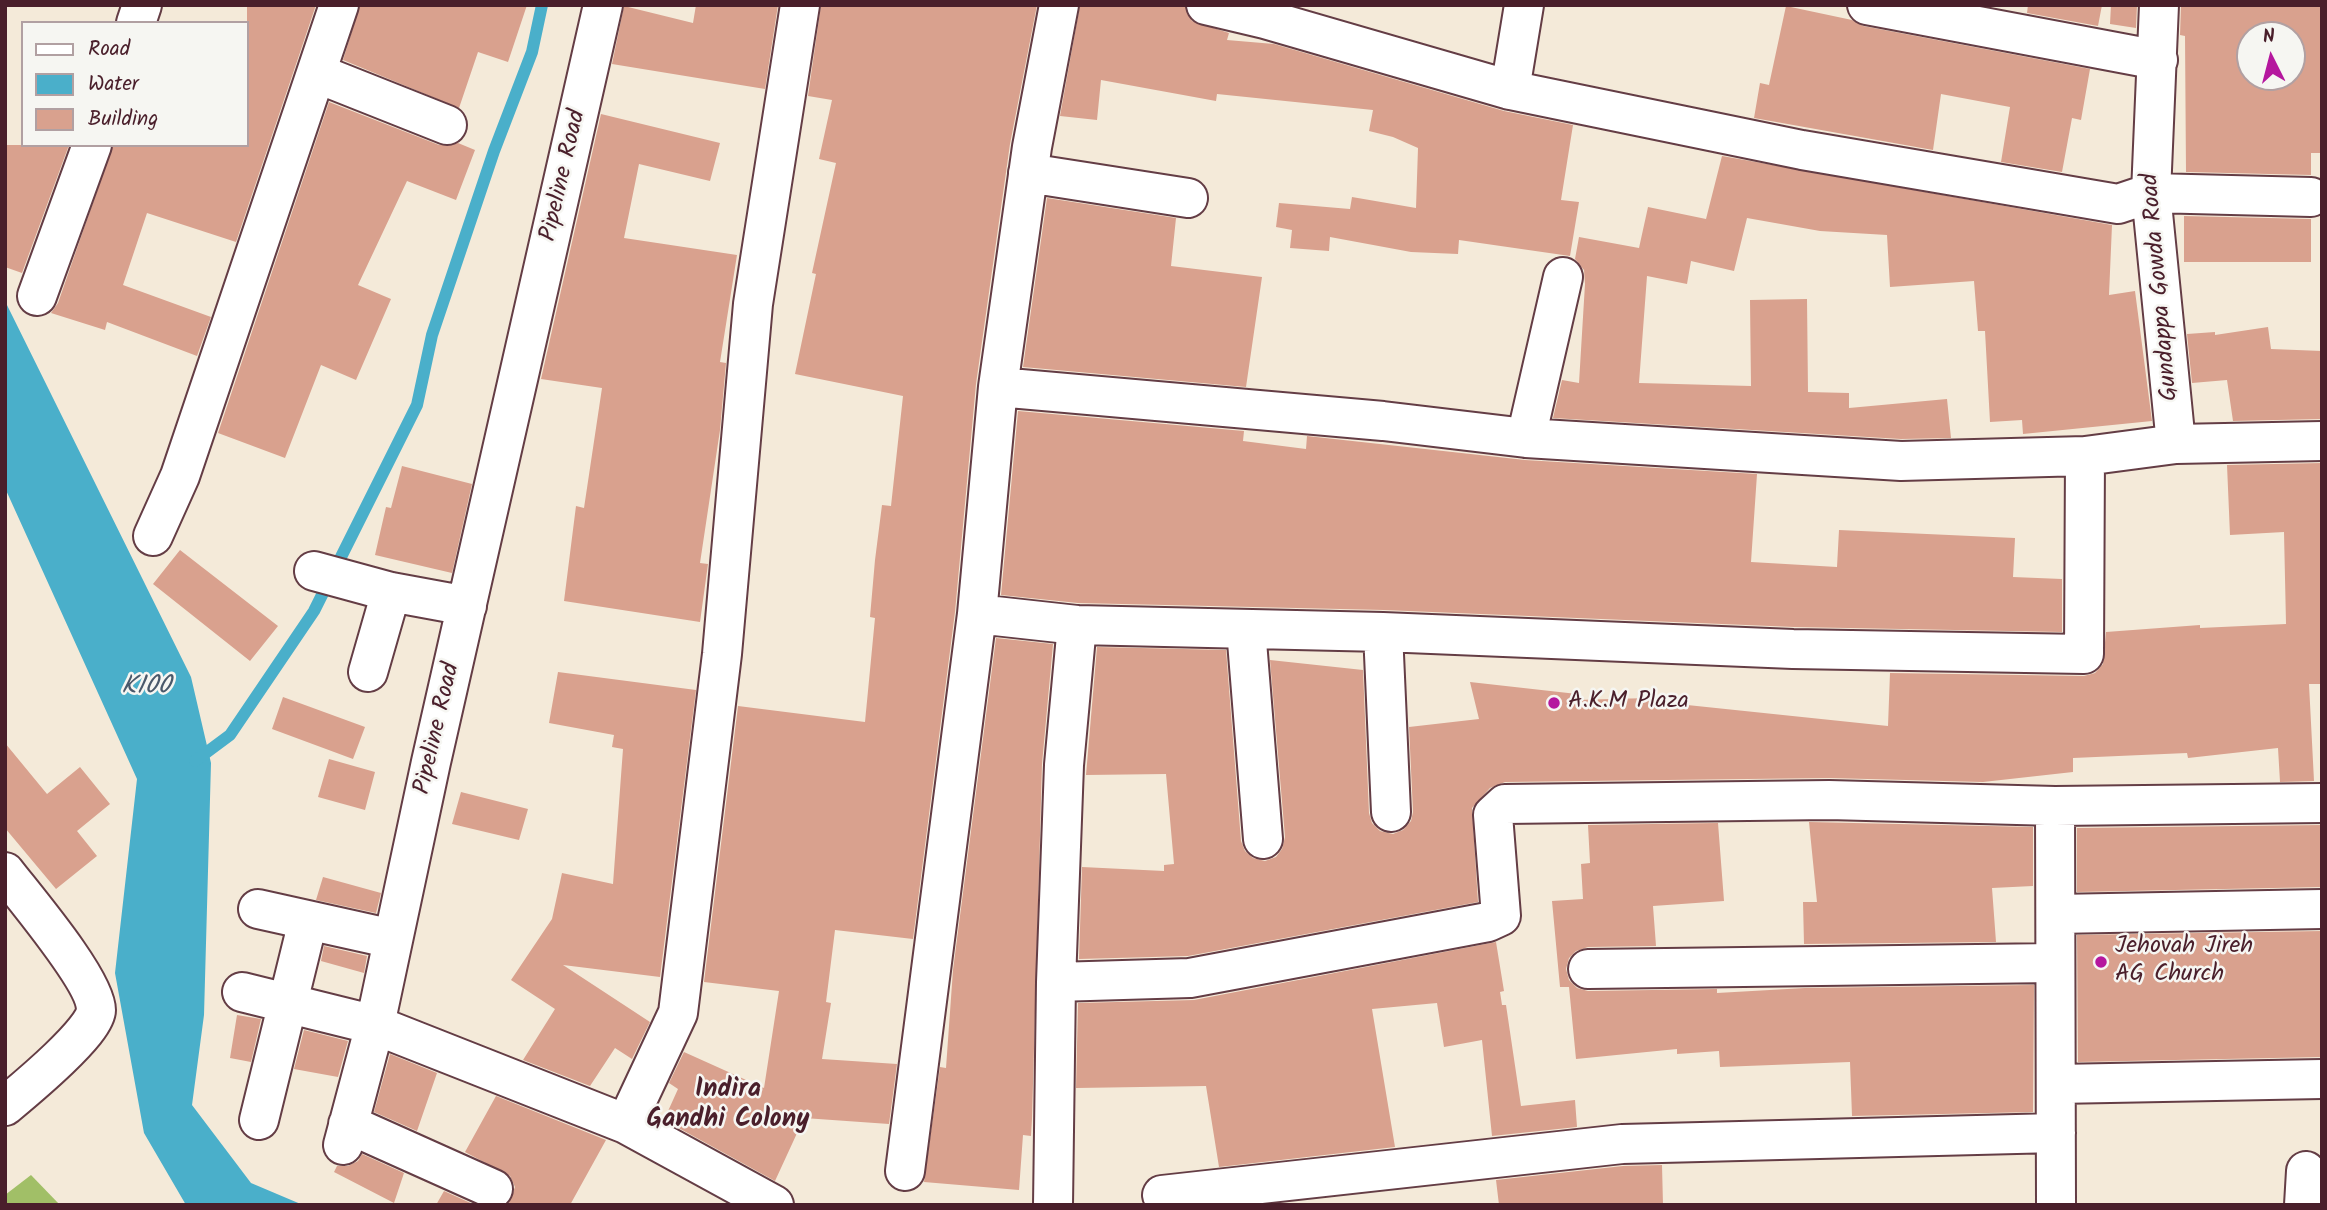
<!DOCTYPE html>
<html>
<head>
<meta charset="utf-8">
<style>
	body { margin:0 }
	#map { position:relative; width:2327px; height:1210px; overflow:hidden; background:#f4ead9; font-family:Kalam,sans-serif }
	canvas { display:block }
	.frame { position:absolute; inset:0; border:7px solid #4a1f2b; pointer-events:none }
	.legend { position:absolute; left:21px; top:21px; width:228px; height:126px; box-sizing:border-box; background:#f6f6f2; border:2px solid #b1a0a2; margin:0; padding:9px 12px; list-style:none; font-size:21px; color:#4a1f2b }
	.legend li { display:flex; align-items:center; gap:14px; height:35px }
	.legend b { width:35px; border:2px solid #b1a0a2 }
	.north { position:absolute; left:2236px; top:21px; width:70px; height:70px; box-sizing:border-box; background:#f6f6f2; border:2px solid #b1a0a2; border-radius:50%; rotate:354deg; font-size:19px; font-weight:700; line-height:28px; text-align:center; color:#4a1f2b }
	.north::after { content:''; display:block; margin:auto; width:24px; height:32px; background:#b5179e; clip-path:polygon(50% 0,100% 100%,50% 72%,0 100%) }
</style>
</head>
<body>
<div id="map">
<canvas width="2327" height="1210"></canvas>
<div class="frame"></div>
<ul class="legend">
<li><b style="height:9px;background:#fff"></b>Road</li>
<li><b style="height:19px;background:#4aafca"></b>Water</li>
<li><b style="height:19px;background:#d9a18e"></b>Building</li>
</ul>
<div class="north">N</div>
</div>
<script>
const context = document.querySelector('canvas').getContext('2d');
context.lineJoin = 'round';
function fillPath(path, color) { context.fillStyle = color; context.fill(path, 'evenodd'); }
function stroke(path, color, width, dash) { context.strokeStyle = color; context.lineWidth = width; context.lineCap = dash ? 'butt' : 'round'; context.setLineDash(dash || []); context.stroke(path); }
function write(font, color, halo, rows, align = 'center') {
  context.font = font + ' Kalam,sans-serif'; context.lineWidth = 5; context.setLineDash([]); context.textBaseline = 'middle'; context.strokeStyle = halo; context.fillStyle = color; for (const [text, x, y, turn = 0] of rows) {
    context.save(); context.translate(x, y); context.rotate((+turn || 0) * Math.PI / 180); context.textAlign = isNaN(turn) ? turn : align; if (halo) context.strokeText(text, 0, 0); context.fillText(text, 0, 0); context.restore();
  }
}
const green = new Path2D(`
	M31,1175l29,30h-55v-10z`);
const water = new Path2D(`
	M5,301l186,376 20,86 -7,252 -12,90 59,78 52,22h-117l-42,-72 -29,-160 22,-194 -132,-291z`);
const stream = new Path2D(`
	M195,761l35,-26 84,-124 103,-206 15,-70 62,-184 38,-99 10,-47`);
const building = new Path2D(`
	M247,5h69l-80,237 -89,-29 -24,72 88,32 -14,39 -90,-34 -2,8 -54,-17 7,-10 55,-158h134z
	M360,5h167l-19,57 -30,-10 -19,56 -116,-48z
	M696,5h82l-13,84 -153,-25 12,-58 69,17z
	M821,5h216l-27,139 -34,240 -21,228 -42,327 -78,-9 -9,72 5,1 -9,56 75,5 -8,60 -85,-6 -29,63 -111,-61 14,-31 -9,-6 15,-31 80,36 15,-97 -75,-9 34,-276 127,16 10,-104 -5,-1 5,-57 7,-55 9,1 12,-110 -108,-22 21,-100 -4,-1 24,-110 -17,-4 13,-59 -24,-4z
	M1080,5h105l7,16 37,12 -2,7 47,4 230,67 69,14 -12,75 18,2 -9,54 -111,-16 -1,14 -47,-2 -81,-15 -1,14 -39,-3 2,-18 -16,-3 3,-24 71,6 2,-12 64,11 2,-60 -25,-11 -24,-6 4,-21 -156,-16 -1,7 -115,-21 -4,40 -37,-4z
	M2028,5h74l-4,21 -71,-13z
	M2111,5h26l-1,23 -26,-4z
	M2181,5h141v148h-11v22l-125,-3 -1,-136 -5,-1zM2250,35h42v42h-42z
	M1786,6l66,14 11,6 227,43 -9,51 -9,-2 -10,54 -61,-10 9,-55 -69,-13 -8,56 -179,-32 6,-35 9,2z
	M329,102l110,43 19,-2 17,7 -19,50 -49,-19 -49,104 33,14 -35,81 -35,-15 -36,93 -67,-25z
	M601,114l119,29 -10,38 -71,-17 -15,74 113,17 -17,107 6,1 -6,67 -20,133 8,1 -8,58 -136,-21 12,-95 8,2 18,-120 -61,-9z
	M5,145h64l-47,128 -17,-6z
	M1722,156l390,69 -3,70 26,-4 17,130 -129,13 -1,-14 -32,2 -5,-91h-7l-4,-50 -84,6 -3,-52 -67,-4 -73,-13 -13,53 -43,-10 -4,23 -40,-8 -8,107 112,3 -1,-86 57,-1 1,93 41,1v15l98,-9 4,39 -50,1 -348,-21 9,-38 17,3 6,-99 -1,-14 -9,-11 4,-22 60,11 9,-41 58,12z
	M1047,198l129,20 -5,48 91,11 -16,110 -223,-20z
	M2184,216l127,3v43h-127z
	M2268,327l3,22 51,2v68l-89,2 -6,-41 -35,3 -5,-49 28,-2v3z
	M1018,411l226,20 -1,10 63,8 1,-13 218,24 232,14 -6,88 86,5 2,-37 176,8 -2,39 49,2v53l-268,-5 -410,-17 -306,-7 -77,-8z
	M2322,463v221h-13l5,97 -34,1 -2,-34 -90,10 -1,-5 -114,5v14l-90,10 -154,-4 -324,4 -15,6 -18,20 6,94 -290,54 -109,3 3,-92 82,4v-6l10,-1 -8,-90 -80,1 11,-128 129,3 15,191 4,10 8,7 12,3 11,-4 6,-8 3,-12 -15,-177 93,10 6,143 3,10 8,8 13,3 10,-4 8,-9 2,-9 -4,-85 70,-8 -9,-37 107,12 -1,6 73,-2v3l239,25 2,-53 194,3 11,-3 8,-9 3,-32 94,-7v3l86,-4 -2,-92 -54,3 -3,-70z
	M402,466l70,18 -20,89 -77,-18 11,-48 5,1z
	M180,550l98,76 -28,35 -97,-77z
	M996,638l57,6 -11,120 -10,355 -1,17 -8,-1 -4,55 -95,-8 16,-115 6,1 7,-98z
	M558,672l138,18 -36,287 -97,-12 87,57 -18,37 -17,-11 -25,38 -67,-26 32,-51 -44,-29 41,-61 10,-46 51,11 10,-135 -11,-2 2,-12 -65,-12z
	M283,697l82,30 -12,32 -81,-30z
	M5,743l42,51 33,-27 30,37 -33,27 20,25 -41,33 -51,-61z
	M329,759l46,13 -10,38 -47,-13z
	M461,792l67,17 -9,31 -67,-16z
	M1809,822l224,5v59l-41,2 4,54 -192,2 -1,-42h14z
	M1718,823l6,78 -71,5 3,40 -68,1 -12,4 -7,7 -3,11 3,11 8,8 11,3 129,-2v4l88,-5 229,-3 -1,127 -181,4 -2,-54 -130,5 -1,-16 -42,3v-5l-101,10 -7,-72h-9l-8,-86 31,-2 -2,-35 9,-1 -2,-38z
	M2322,825v62l-245,5v-64z
	M323,877l58,16 -5,20 -60,-13z
	M2322,931v126l-244,5 -1,-127z
	M1496,942l8,49 -4,1 2,13h4l15,101 54,-6 2,27 -85,9 -10,-96 -38,7 -7,-44 -65,6 23,138 -176,20 -13,-81 -130,2 2,-85 116,-3z
	M324,946l43,10 -3,17 -43,-12z
	M237,1015l24,4 -10,43 -21,-4z
	M304,1030l44,11 -10,36 -44,-8z
	M390,1054l47,19 -20,58 -43,-19z
	M496,1096l110,44 -36,65h-62l7,-18 -5,-11 -45,-24z
	M362,1154l42,19 -10,30 -60,-31 3,-6h11l10,-5z
	M1662,1165l1,40h-164l-3,-25 127,-14z
	M444,1191l31,14h-39z`);
const minor = new Path2D(`
	M603,5l-172,757 -56,263 251,99 148,81
	M1206,5l59,14 245,71 292,60 316,54 33,-11 160,4
	M1867,5l291,55
	M2159,5l-8,188 25,251
	M136,23l6,-18
	M316,73l131,52
	M1510,90l14,-85
	M1028,173l160,25
	M37,296l55,-151
	M998,387l385,34 143,17 375,23 184,-5 91,-12 146,-3
	M1526,438l37,-161
	M153,536l27,-60 159,-471
	M314,571l77,21 76,14
	M977,614l100,11 306,7 410,17 291,5 1,-198
	M1246,629l17,210
	M1383,632l8,180
	M368,672l23,-80
	M2055,806l267,-3
	M5,872c20,26 91,109 91,138 0,21 -73,81 -91,96
	M258,909l135,30
	M2056,914l266,-5
	M1588,969l467,-6
	M1056,982l134,-4 298,-56 13,-6 -8,-101 12,-11 324,-4 226,6 1,399
	M242,992l133,33 -32,120
	M2057,1084l265,-5
	M259,1120l49,-199
	M348,1124l145,65
	M626,1124l52,-111 44,-359 31,-350 47,-299
	M905,1171l72,-557 21,-227 34,-240 27,-142
	M1162,1195l460,-51 434,-11
	M1053,1205l3,-223 8,-217 13,-140
	M2304,1205l2,-34`);
const markers = [
	[1554,703,7,"#b5179e"],
	[2101,962,7,"#b5179e"]
];
const streetNames = [
	["Pipeline Road",565,176,-77],
	["Gundappa Gowda Road",2162,287,-95],
	["Pipeline Road",439,729,-77]
];
const poiNames = [
	["A.K.M Plaza",1568,703],
	["Jehovah Jireh",2115,948],
	["AG Church",2115,976]
];
const waterNames = [
	["K100",146,689]
];
const neighbourhoodNames = [
	["Indira",728,1092],
	["Gandhi Colony",728,1122]
];
fillPath(green, '#a1bf67');
fillPath(water, '#4aafca');
stroke(stream, '#4aafca', 12);
fillPath(building, '#d9a18e');
stroke(minor, '#643d45', 42);
stroke(minor, '#fff', 38);
for (const [x, y, r, color] of markers) { const dot = new Path2D(); dot.arc(x, y, r, 0, 2 * Math.PI); context.fillStyle = color; context.fill(dot); stroke(dot, '#f6f6f2', 2.5); }
write('24px', '#4a1f2b', '#f6f6f2', streetNames);
write('24px', '#4a1f2b', '#f6f6f2', poiNames, 'left');
write('italic 26px', '#4a596b', '#f6f6f2', waterNames);
write('bold 26px', '#4a1f2b', '#f6f6f2', neighbourhoodNames);
</script>
</body>
</html>
